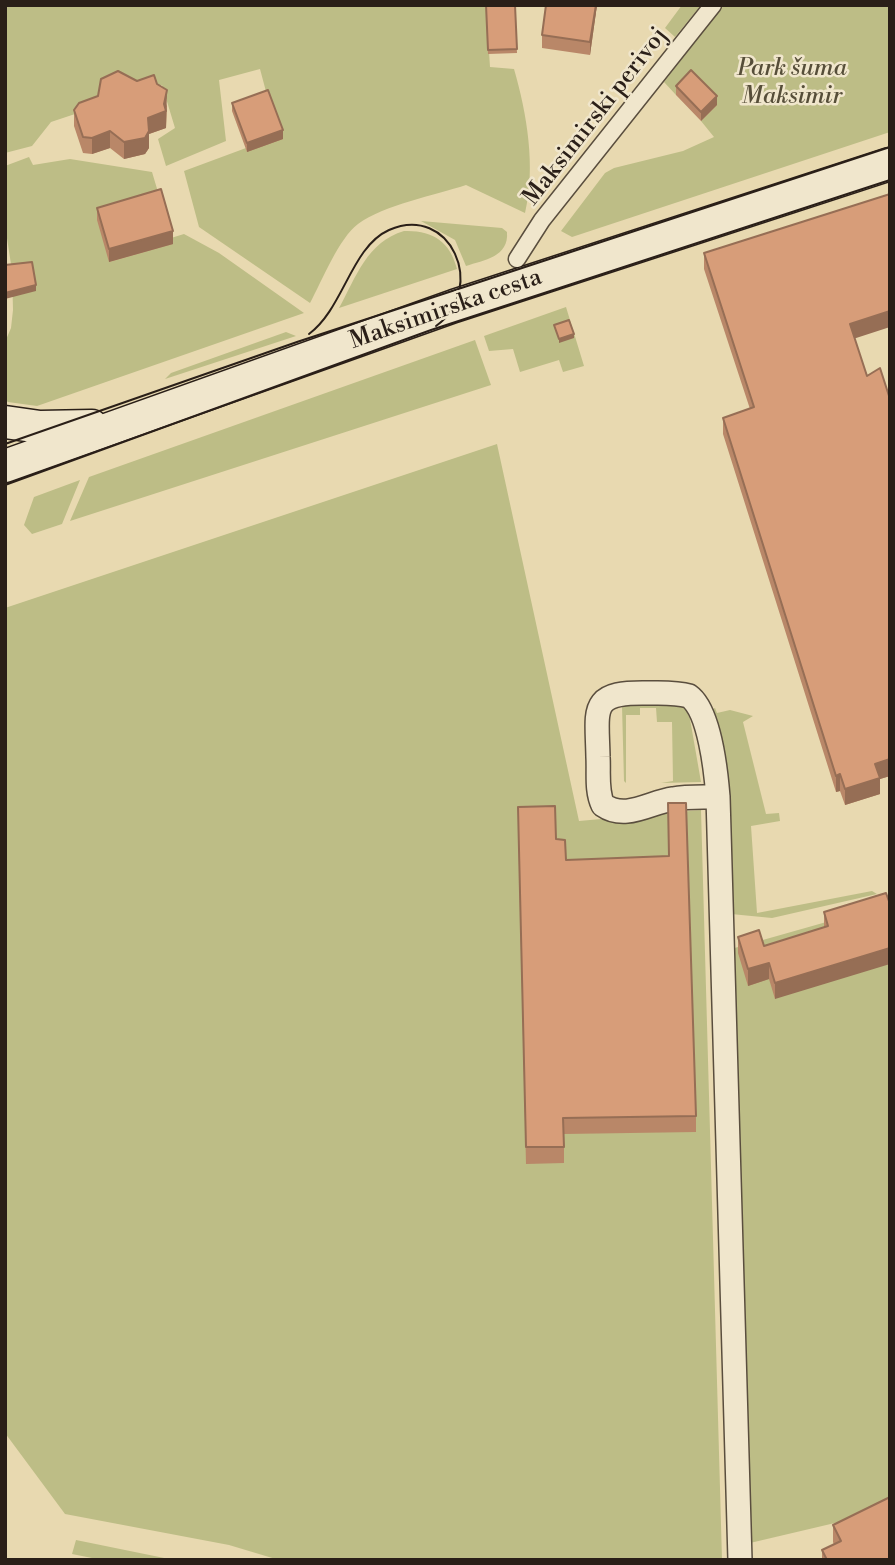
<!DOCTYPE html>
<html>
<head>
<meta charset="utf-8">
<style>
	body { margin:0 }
	#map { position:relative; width:895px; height:1565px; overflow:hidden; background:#e8d9b0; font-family:"Libre Bodoni",serif }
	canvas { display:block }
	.frame { position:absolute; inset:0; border:7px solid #2a1f18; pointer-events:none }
</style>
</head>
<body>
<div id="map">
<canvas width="895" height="1565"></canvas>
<div class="frame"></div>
</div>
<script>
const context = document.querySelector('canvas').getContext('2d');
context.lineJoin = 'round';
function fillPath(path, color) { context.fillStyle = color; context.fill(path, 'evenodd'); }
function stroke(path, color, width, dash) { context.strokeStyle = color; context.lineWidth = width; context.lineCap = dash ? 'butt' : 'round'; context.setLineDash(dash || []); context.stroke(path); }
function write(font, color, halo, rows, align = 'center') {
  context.font = font + ' "Libre Bodoni",serif'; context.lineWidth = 5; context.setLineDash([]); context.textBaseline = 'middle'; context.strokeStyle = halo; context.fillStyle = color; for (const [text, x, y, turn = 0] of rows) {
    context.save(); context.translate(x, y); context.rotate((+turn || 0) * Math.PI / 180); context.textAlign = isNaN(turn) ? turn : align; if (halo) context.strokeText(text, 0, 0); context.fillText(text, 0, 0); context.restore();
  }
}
const green = new Path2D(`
	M5,5h481l4,62 24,2c13,45 22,98 11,144l-59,-28c-31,10 -82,20 -108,39 -19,14 -36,57 -48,79l-111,-76 -15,-56 62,-23 1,3 21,-52 -8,-30 -41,11 7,61 -60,25 -8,-27 17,-11 -13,-43 -111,37 -19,24 -27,7z
	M682,5h19l-26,32 -10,-9z
	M724,5h166v127l-318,105 -11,-6 44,-58 9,-5 69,-17 31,-14 -13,-16 16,-16 -41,-10 -12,-13z
	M29,157l4,8 37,-6 82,13 9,30 -52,60 63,-18 -1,-6 13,-4 35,19 85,60 -267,93 -29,-4 -3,-2v-58l6,-14 2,-18 -1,-39 -7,-46v-59z
	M421,221l81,7 5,4c2,25 -23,28 -41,34l-11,-26z
	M404,231c28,-1 46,10 53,38l-118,39c17,-31 28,-66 65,-77z
	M566,307l18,59 -21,6 -4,-12 -39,12 -7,-23 -24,2 -5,-15z
	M286,332l10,4 -131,43 6,-6z
	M475,340l16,45 -421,136 19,-44z
	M497,444l82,377 122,-11 21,750h-443l-50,-15 -164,-31 -60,-81v-825z
	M80,480l-18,44 -30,10 -8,-9 10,-28z
	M626,703l57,1 7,15 11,63 -40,1 12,-2 -1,-59h-15l-1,-14h-16v7h-14v68l-2,-2 -2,-75z
	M715,708l2,5 13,-3 23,6 -10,6 23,92 13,-1 1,8 -29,5 6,87 115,-22 5,3 -105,24 -41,-4 -20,-204z
	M890,904v606l-140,33 -19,-594z
	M76,1540l98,20h-72l-30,-6z`);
const pedestrian = new Path2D(`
	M517,259l25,-39 171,-215`);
const minor = new Path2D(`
	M718,797c-15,0 -30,-1 -45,2 -23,3 -47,22 -70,6 -7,-14 -4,-33 -5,-48 -1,-49 -9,-65 49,-64 14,0 29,-1 42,3 21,15 27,76 29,101l22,763`);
const secondary = new Path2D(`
	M5,422l35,5 52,-1
	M5,466l449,-160 436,-142`);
const tram = new Path2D(`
	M309,334c35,-26 42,-87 80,-104 61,-27 99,58 47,96
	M5,444l292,-102 593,-195
	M5,485l426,-155 459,-150`);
const wall = new Path2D(`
	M486,5h29l2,48 -29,1z
	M546,5h51l-7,50 -48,-7v-13z
	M137,81l20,3 10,22 -1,22 -17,6v14l-4,6 -21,5 -14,-11 -18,6 -9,-1 -9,-27v-16z
	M676,86l41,19 -16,16 -25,-26z
	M232,103l51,36 -36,13 -15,-41z
	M97,208l76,36 -64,18 -12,-42z
	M704,253l151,86 12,37 23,23v377l-10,3v15l-35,11 -5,-14 -4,1 -113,-358v-16l27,-9 -46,-140z
	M518,823l38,16 140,277v16l-132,2v29l-38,1z
	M886,893l-111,106 -6,-20 -21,7 -10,-33v-16l26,9 60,-18v-16z
	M833,1525l57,35h-68v-10l12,-5 -1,-3z`);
const shadedWall = new Path2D(`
	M596,5h1l-7,50v-13z
	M167,90l-1,38 -17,6v14l-4,6 -21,5v-17l24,-24 16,-14z
	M717,96v9l-16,16v-9z
	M283,130v9l-36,13v-9z
	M110,131v17l-18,6v-16z
	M173,231v13l-64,18v-13z
	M36,285v6l-31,8v-6z
	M890,311v16l-40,13v-16z
	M574,334v4l-15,5v-4z
	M890,759v17l-10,3v15l-35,11v-16l30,-25z
	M840,774v17l-4,1v-16z
	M890,948v16l-115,35v-16z
	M769,963v16l-21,7v-17z`);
const building = new Path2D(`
	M486,5h29l2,44 -29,1z
	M546,5h50l-6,37 -48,-7z
	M691,70l26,26 -16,16 -25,-26z
	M118,71l19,10 17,-6 3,9 10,6 -3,14 2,7 -18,7 1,13 -4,7 -21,4 -14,-11 -18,7 -9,-1 -9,-27 5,-7 19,-7 3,-17z
	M268,90l15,40 -36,13 -15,-40z
	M161,189l12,42 -64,18 -12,-41z
	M890,194v117l-40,13 17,52 13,-8 10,31v360l-15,5 5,14 -35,11 -5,-15 -4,2 -113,-358 31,-11 -50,-154z
	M32,262l4,23 -31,8v-28z
	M569,320l5,14 -15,5 -5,-14z
	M668,803h18l10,313 -133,2 1,29h-38l-8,-340 37,-1 1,33 9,1 1,20 103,-4z
	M886,893l4,11v44l-115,35 -6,-20 -21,6 -10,-32 21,-7 5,16 64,-20 -4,-14z
	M890,1497v63h-63l-5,-10 19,-9 -8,-16z`);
const parkNames = [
	["Park šuma",792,69],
	["Maksimir",792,97]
];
const streetNames = [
	["Maksimirski perivoj",596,117,-52],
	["Maksimirska cesta",446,310,-19]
];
fillPath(green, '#bdbd86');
stroke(pedestrian, '#5a4e3e', 19);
stroke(minor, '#5a4e3e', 26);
stroke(secondary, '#2a1f18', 35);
stroke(pedestrian, '#f0e6cc', 16);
stroke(minor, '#f0e6cc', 23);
stroke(secondary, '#f0e6cc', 32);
stroke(tram, '#2a1f18', 2);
fillPath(wall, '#b98768');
fillPath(shadedWall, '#966e55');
fillPath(building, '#d79d79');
stroke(building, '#966e55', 2);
write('italic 24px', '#564e39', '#f0e6cc', parkNames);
write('24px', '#2a1f18', '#f0e6cc', streetNames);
</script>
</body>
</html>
